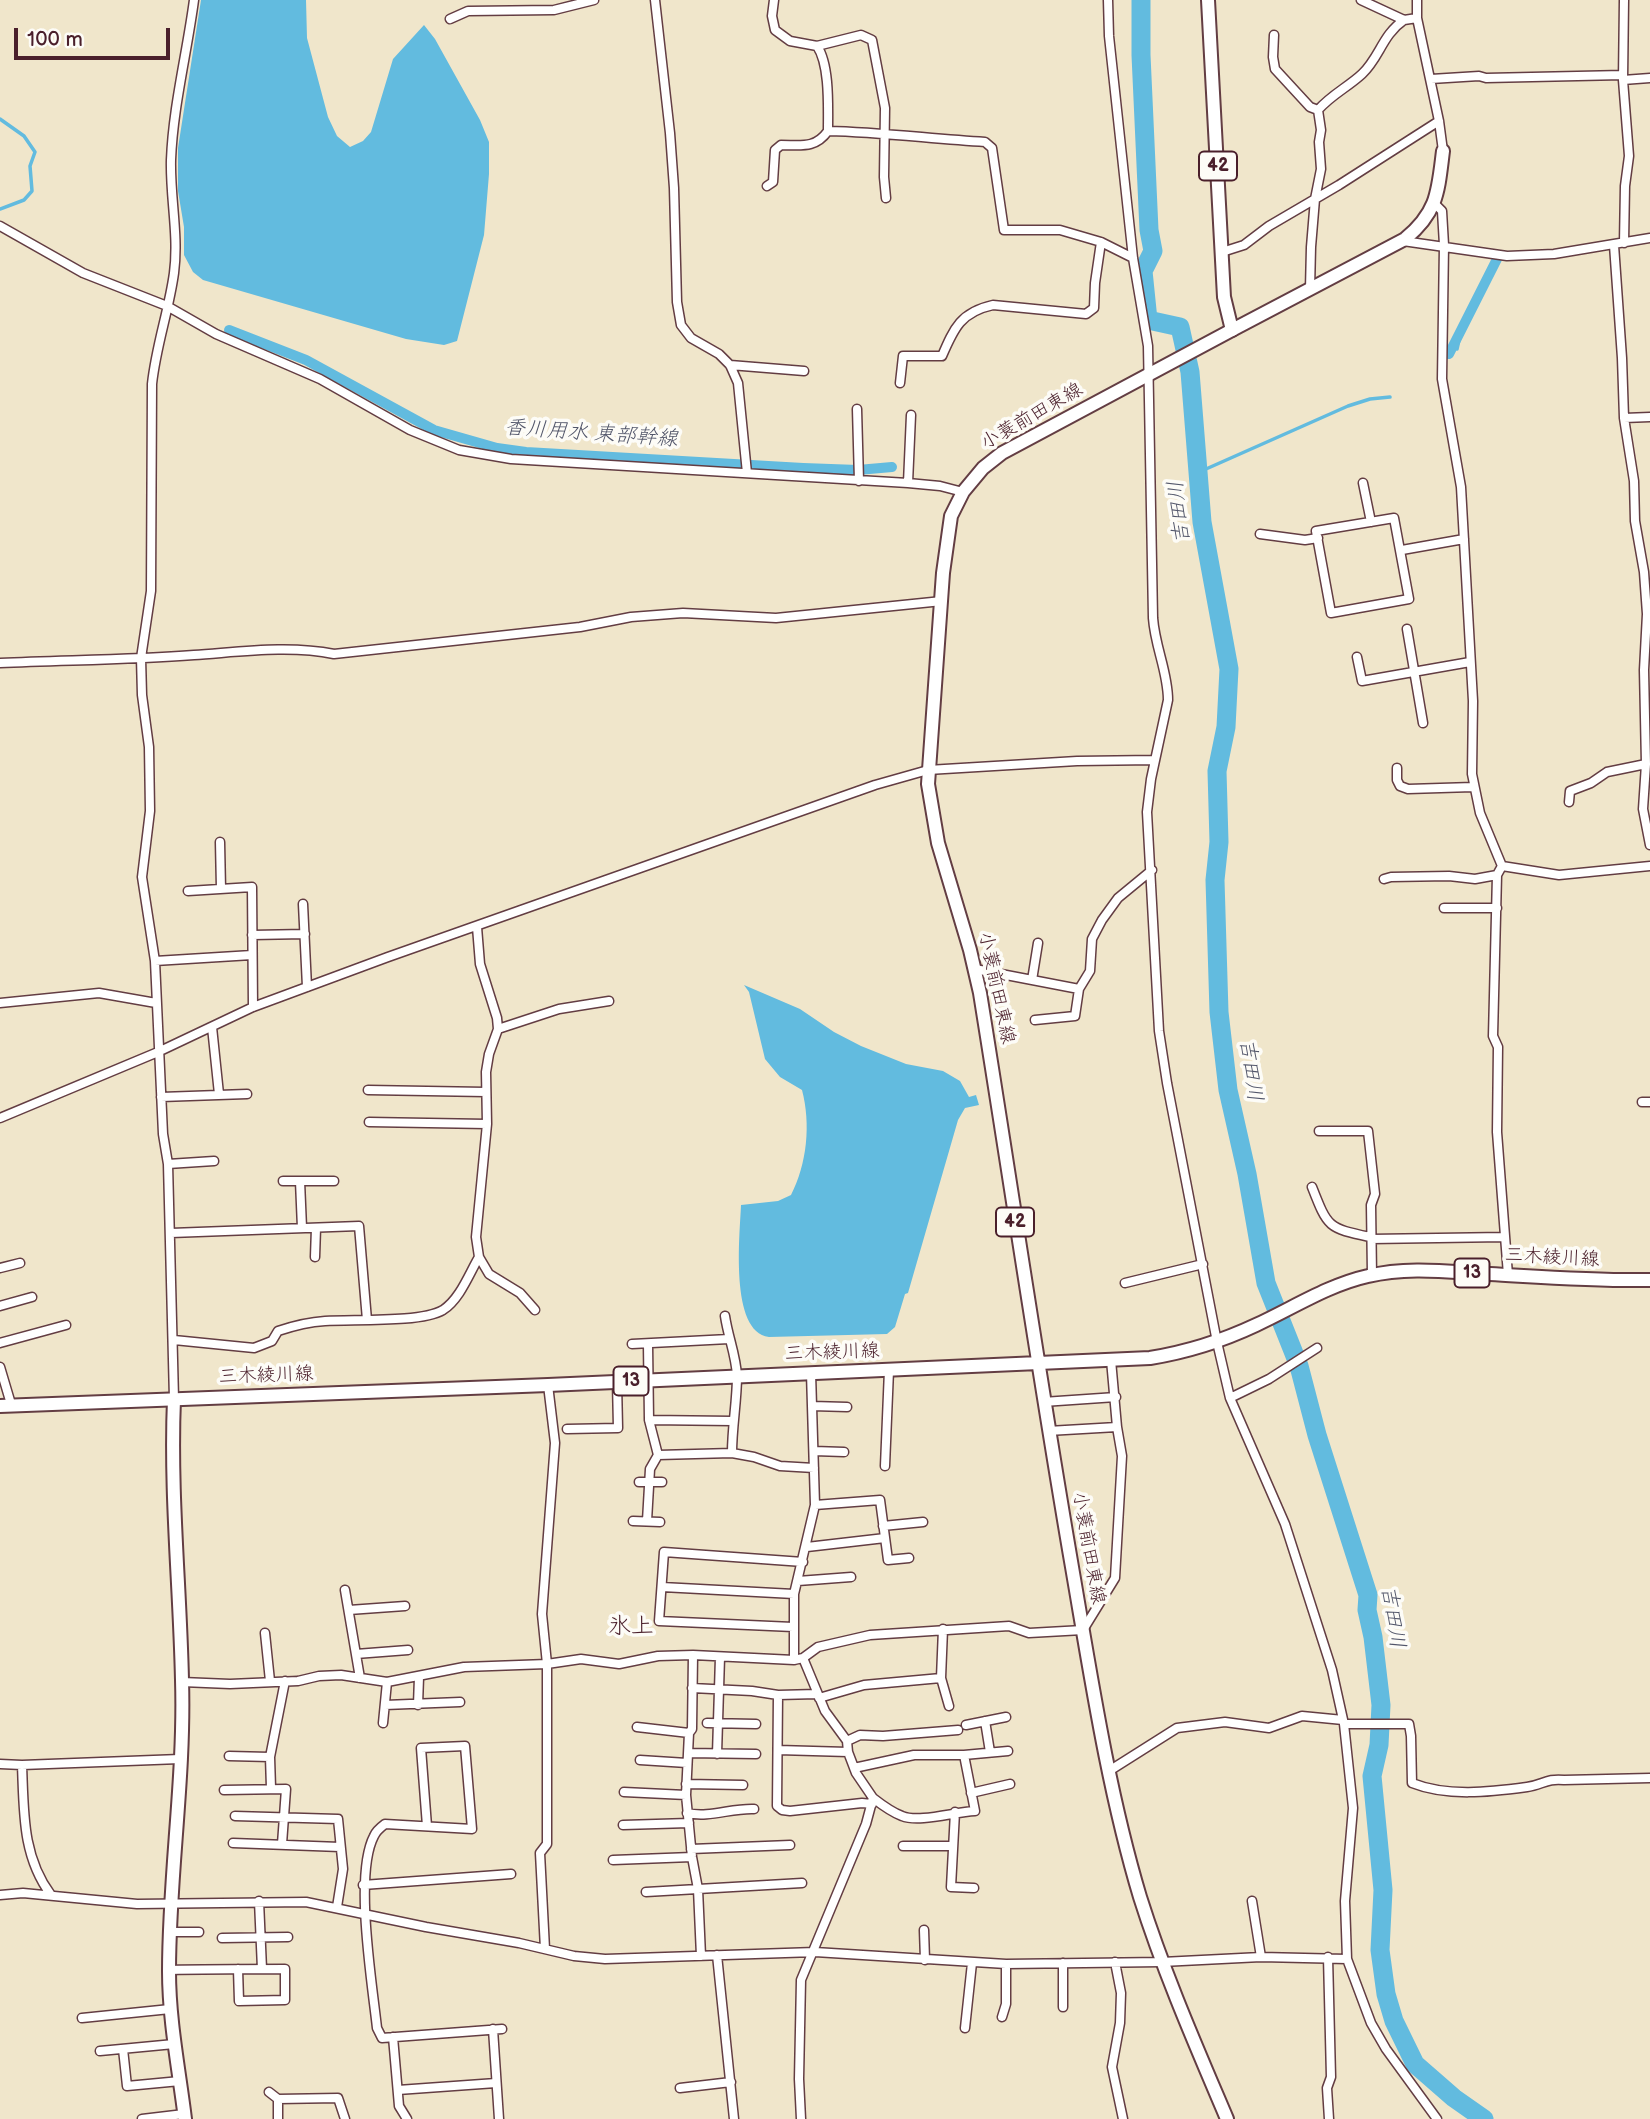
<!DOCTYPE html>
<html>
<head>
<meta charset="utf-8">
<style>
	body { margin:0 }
	#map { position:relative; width:1650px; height:2119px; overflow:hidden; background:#f0e6cb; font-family:"Balsamiq Sans",sans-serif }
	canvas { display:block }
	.scale { position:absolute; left:14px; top:28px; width:156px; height:32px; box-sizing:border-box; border:4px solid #4a1f2b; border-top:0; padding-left:9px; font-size:21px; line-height:24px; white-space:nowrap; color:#4a1f2b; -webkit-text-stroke:5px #fdfcf7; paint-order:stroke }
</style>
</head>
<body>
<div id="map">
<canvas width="1650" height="2119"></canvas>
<div class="scale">100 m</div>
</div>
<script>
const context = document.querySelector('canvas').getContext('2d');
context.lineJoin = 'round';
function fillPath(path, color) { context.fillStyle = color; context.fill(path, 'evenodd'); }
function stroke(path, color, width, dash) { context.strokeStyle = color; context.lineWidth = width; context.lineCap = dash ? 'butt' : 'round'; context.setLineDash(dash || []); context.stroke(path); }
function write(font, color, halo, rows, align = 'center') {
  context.font = font + ' "Balsamiq Sans","Klee One",sans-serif'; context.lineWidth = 7; context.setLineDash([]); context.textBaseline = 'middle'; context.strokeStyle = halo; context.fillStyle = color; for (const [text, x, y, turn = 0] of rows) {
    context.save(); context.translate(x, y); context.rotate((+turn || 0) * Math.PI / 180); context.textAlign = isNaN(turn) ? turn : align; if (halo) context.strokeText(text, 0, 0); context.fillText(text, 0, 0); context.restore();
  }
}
const water = new Path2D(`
	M201,0h105l1,38 21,79 9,19 13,11 13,-6 8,-9 22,-73 31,-34 11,14 45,81 9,22v32l-5,61 -27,106 -13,4 -38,-6 -203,-59 -10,-8 -9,-17v-28l-6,-36v-43z
	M744,985l56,24 34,23 27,14 45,18 37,7 17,10 9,16 7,-2 3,10 -14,3 -7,12 -50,173 -3,1 -10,33 -8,7 -118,3c-40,-5 -29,-104 -28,-132l37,-4 13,-6c16,-31 20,-71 11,-105l-22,-13 -15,-18 -16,-67z`);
const stream = new Path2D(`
	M0,119l24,17 11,16 -5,14 2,25 -8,9 -24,9
	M1457,349l4,-18
	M1197,473l151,-67 22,-7 20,-2
	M1650,741v31`);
const canal = new Path2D(`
	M229,330l77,30 128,70 63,18 29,4 277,16 55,2 34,-3
	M1449,354l48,-95`);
const river = new Path2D(`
	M1141,0v55l8,175 4,21 -10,20 5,49 32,7 10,45 12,150 27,147 -3,58 -9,44 2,71 -4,38 4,132 9,78 19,84 19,109 33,83 18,69 51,160 -1,15 6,27 8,68 -2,40 -7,31 11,114 -3,60 6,44 8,27 21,43 39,34 30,21`);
const street = new Path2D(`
	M655,0l15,133 4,55 3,114 4,23 10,13 28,16 11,11 8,18 9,90
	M774,0l-2,16 3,14 15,11 27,5c13,19 11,61 11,85
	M1108,0l1,36 24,222 15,88 5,272c2,29 15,54 15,82l-17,79 -4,33 12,219 8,52 50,259 13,56 55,126 47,146 12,54 9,84 -8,93 2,58 24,64 15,26 51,70
	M1361,0l43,20 13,-2
	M1417,0v18l22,103 4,30
	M1624,0l-1,80 6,76 -4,30 -1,57
	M450,19l18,-8 86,-1 40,-10
	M1274,35l-1,22 2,12 35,38 8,3
	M817,46l44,-11 11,5 13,68 -1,69 2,21
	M1431,79l48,-3 7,2 137,-3
	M1623,80l27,-2
	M767,186l6,-4 2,-32 6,-5c20,0 34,4 47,-14 53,1 104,8 157,11l7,6 12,82h56l41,12 32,16
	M1435,204l7,7 2,34 -2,134 19,108 12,214 -1,73 8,39 22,53 -5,9 -4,161 5,11 -1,85 11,143
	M0,226l83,47 84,33 49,28 104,45 90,51 49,20 52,9 397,24 32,3 23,6
	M1403,241l104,15 47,-2 96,-16
	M1614,245l8,113 2,60 10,63 1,40 9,51 3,42 -3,56 2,94 -3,45 7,36
	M1222,252l22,-7 25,-19 70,-41 100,-64
	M1310,289l1,-42 4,-48 6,-30 -2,-27 2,-12 -3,-20c13,-15 30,-23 44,-36 18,-17 20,-39 42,-54
	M730,365l74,6
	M900,383l3,-27h39c12,-28 19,-44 51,-51l93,9 8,-6 1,-25 6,-41
	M857,409l2,72
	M1624,418l26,-1
	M908,483l3,-68
	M1363,483l8,39
	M1394,518l15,81 -78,14 -15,-82z
	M1260,534l45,6 13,-2
	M1402,550l62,-11
	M1407,629l16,94
	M1357,657l5,24 108,-19
	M0,663c65,-3 130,-3 194,-8 46,-3 95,-10 140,-1l246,-27 51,-10 52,-4 93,5 166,-17
	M1397,768v12l3,6 8,3 65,-2
	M1569,802l1,-11 21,-8 16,-11 39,-8
	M220,842l1,47
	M1502,866l57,9 91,-9
	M1384,879l7,-2 58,-1 26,3 22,-4
	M188,891l64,-4 1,120
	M303,904l4,83
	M1444,908h53
	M477,927l3,37 17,54 1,11 -9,25 -3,18 1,52 -11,113 3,20 10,17 31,19 15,17
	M252,935l53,-1
	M155,961l97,-6
	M975,969l104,20
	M1032,980l6,-37
	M0,1003l99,-10 57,10
	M1035,1020l40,-4 4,-27 11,-18 2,-32 10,-19 16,-22 34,-28
	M212,1027l7,67
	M498,1029l61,-20 50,-8
	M368,1090l118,2
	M161,1097l86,-3
	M1642,1102h8
	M0,1118l158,-66 95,-45 135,-50 487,-172 53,-15 149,-9 78,-1
	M369,1122l118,2
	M1319,1131h49l7,63 -4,11 1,70
	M168,1164l46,-3
	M283,1181h51
	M300,1181l2,47
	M1312,1187c16,41 16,41 58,50
	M171,1233l188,-7 8,94
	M1371,1239l133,-2
	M315,1257l1,-29
	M0,1268l20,-5
	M1125,1283l78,-19
	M0,1306l32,-9
	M725,1316c3,21 11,39 12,60 0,25 -5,51 -5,77
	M174,1340l80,8 18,-7 6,-10c15,-5 31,-9 47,-10 28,-2 96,2 118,-11 17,-11 26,-36 36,-53
	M0,1343l66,-18
	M632,1344l97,-5
	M0,1367l11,37
	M1230,1398l39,-19 48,-31
	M174,1399l-6,-235 -5,-30 -8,-173 -13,-84 8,-66 -1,-64 -7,-52 -1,-37 10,-67 1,-207c4,-38 17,-74 22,-111 5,-38 -4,-75 -3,-113 2,-53 16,-107 23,-160
	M1043,1402l73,-5
	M812,1406l35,1
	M649,1420l84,1
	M567,1429l51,-1 -1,-46
	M1048,1431l69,-4
	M814,1451l30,1
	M658,1455l74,-2 22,4 26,9 34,2
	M885,1466l4,-96
	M639,1482h23
	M815,1505l65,-5 8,60 21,-2
	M633,1521l27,1
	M647,1521l3,-52 8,-14 -9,-35 -1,-76
	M883,1526l40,-4
	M807,1547l78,-9
	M798,1581l53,-4
	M662,1587l132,7
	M345,1590l15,88
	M349,1610l56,-4
	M793,1627l-134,-6 5,-69 139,10
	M943,1629l-2,49 8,28
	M265,1633l5,48
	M356,1654l52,-4
	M693,1655l-1,74 -3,4 -3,62 6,62 6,32 3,67
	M794,1660v-66l21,-89 -4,-132
	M182,1682l48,2 68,-3 21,-5 22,-1 46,7 77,-15 83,-3 34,-5 38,5 39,-8 35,-1 101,5 9,-2 15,-11 52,-12 139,-9 20,7 54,-3 32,-52 7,-122 -5,-29 -6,-67
	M692,1688l60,3 26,4 39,-1
	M778,1695l-1,111 5,4 8,1 72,-8 10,1
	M819,1698l45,-13 77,-7
	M385,1705l75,-3
	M418,1705l1,-28
	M985,1721l5,31
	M383,1723l4,-41
	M707,1723l49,1
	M1344,1724h65l2,12 1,47c35,14 78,9 115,4 15,-2 20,-9 37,-7l86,-2
	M966,1725l40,-8
	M637,1727l52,6
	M847,1741l13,-6 23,1 75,-6
	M778,1750l70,2
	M688,1753l68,1
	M717,1754l3,-97
	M229,1756l41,1
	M640,1760l47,3
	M0,1764l22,1 158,-6
	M22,1765c2,47 0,91 29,130
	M854,1768l60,-13h50l44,-4
	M1109,1771l68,-43 48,-6 44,6 33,-12 41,4
	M686,1784l57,1
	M271,1788l-1,-31 15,-76
	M224,1790l62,-1 -4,55
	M624,1792l62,3
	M971,1793l39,-9
	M873,1798c9,7 18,14 29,18 17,7 52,-4 73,-5l-11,-56
	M955,1812l-4,75 23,1
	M687,1813c23,5 44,-5 67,-4
	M235,1816l103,3 5,50 -6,38
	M623,1825l66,-2
	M427,1826l-6,-78 44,-2 7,83 -87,-5c-4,3 -9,7 -11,12 -20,38 -2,146 3,192l5,10 120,-9
	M233,1843l107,4
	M903,1846h50
	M691,1849l99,-4
	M613,1860l79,-3
	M363,1885l148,-11
	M646,1892l156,-9
	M0,1895l23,-2 114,11 169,-2 120,25 93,16 55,13 31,3 210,-7 191,12 156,-2 99,-5 86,2
	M259,1901l3,68
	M1252,1901l9,56
	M924,1930l1,30
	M171,1932h28
	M222,1938l66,-1
	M545,1949l-5,-96 7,-9v-180l-5,-50 13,-171 -7,-58
	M717,1955l17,164
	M1328,1957l3,120 -4,11 2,31
	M1115,1962l6,31 -1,30 -8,44 11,52
	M1063,1963v44
	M169,1970c38,-1 77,-1 116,-1v31l-46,1 -1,-32
	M1002,2017l4,-13v-40
	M82,2018l88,-9
	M965,2028l7,-65
	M493,2029l6,90
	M393,2037l6,69 8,13
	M123,2049l4,37 53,-5
	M100,2051l74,-7
	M680,2088l51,-6
	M398,2090l98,-7
	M269,2092l9,7v20
	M278,2099l60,-1 7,21
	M142,2119l42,-5
	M801,2119l-2,-40 2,-99 65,-156 7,-26 -17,-25 -8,-21 -1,-11 -22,-30 -22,-53`);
const secondary = new Path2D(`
	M1232,330l173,-91c33,-27 33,-48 38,-88
	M174,1399c-4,94 6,187 8,281 3,97 -13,194 -13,291 0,50 10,99 16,148`);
const primary = new Path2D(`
	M1208,0l16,297 8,33 -230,123 -19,15 -20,24 -12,24 -8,57 -15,211 10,59 32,107 10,43c31,192 59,383 92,574 19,110 36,223 68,330 24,76 56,149 87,222
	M0,1406l548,-21 602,-27c37,-6 72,-17 106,-33 37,-17 72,-40 112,-49 40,-10 82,-4 122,-2 54,3 106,7 160,6`);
const shields = [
	[1218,166,38],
	[1015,1222,38],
	[1472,1273,35],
	[631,1381,35]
];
const shieldNames = [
	["42",1218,166],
	["42",1015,1222],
	["13",1472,1273],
	["13",631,1381]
];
const streetNames = [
	["小蓑前田東線",1032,417,-30],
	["小蓑前田東線",996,988,78],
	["三木綾川線",1552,1258,3],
	["三木綾川線",832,1353,-2],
	["三木綾川線",266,1376,-2],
	["小蓑前田東線",1088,1548,80]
];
const waterNames = [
	["香川用水 東部幹線",591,434,4],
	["吉田川",1180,512,-97],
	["吉田川",1250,1070,82],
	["吉田川",1392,1617,81]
];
const quarterNames = [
	["氷上",631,1627]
];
fillPath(water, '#62bbdf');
stroke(stream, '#62bbdf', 3.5);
stroke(canal, '#62bbdf', 10);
stroke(river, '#62bbdf', 19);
stroke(street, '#633d43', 11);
stroke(secondary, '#633d43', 16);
stroke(primary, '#633d43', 16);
stroke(street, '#fff', 8);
stroke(secondary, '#fff', 12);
stroke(primary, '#fff', 12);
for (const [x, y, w] of shields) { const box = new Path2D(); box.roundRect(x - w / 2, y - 14.5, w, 29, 5); context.fillStyle = '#fdfcf7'; context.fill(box); stroke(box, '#4a1f2b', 2); }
write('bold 18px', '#4a1f2b', null, shieldNames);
write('19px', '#4a1f2b', '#fdfcf7', streetNames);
write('italic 21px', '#52566a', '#fdfcf7', waterNames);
write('23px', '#4a1f2b', '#fdfcf7', quarterNames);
</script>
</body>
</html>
